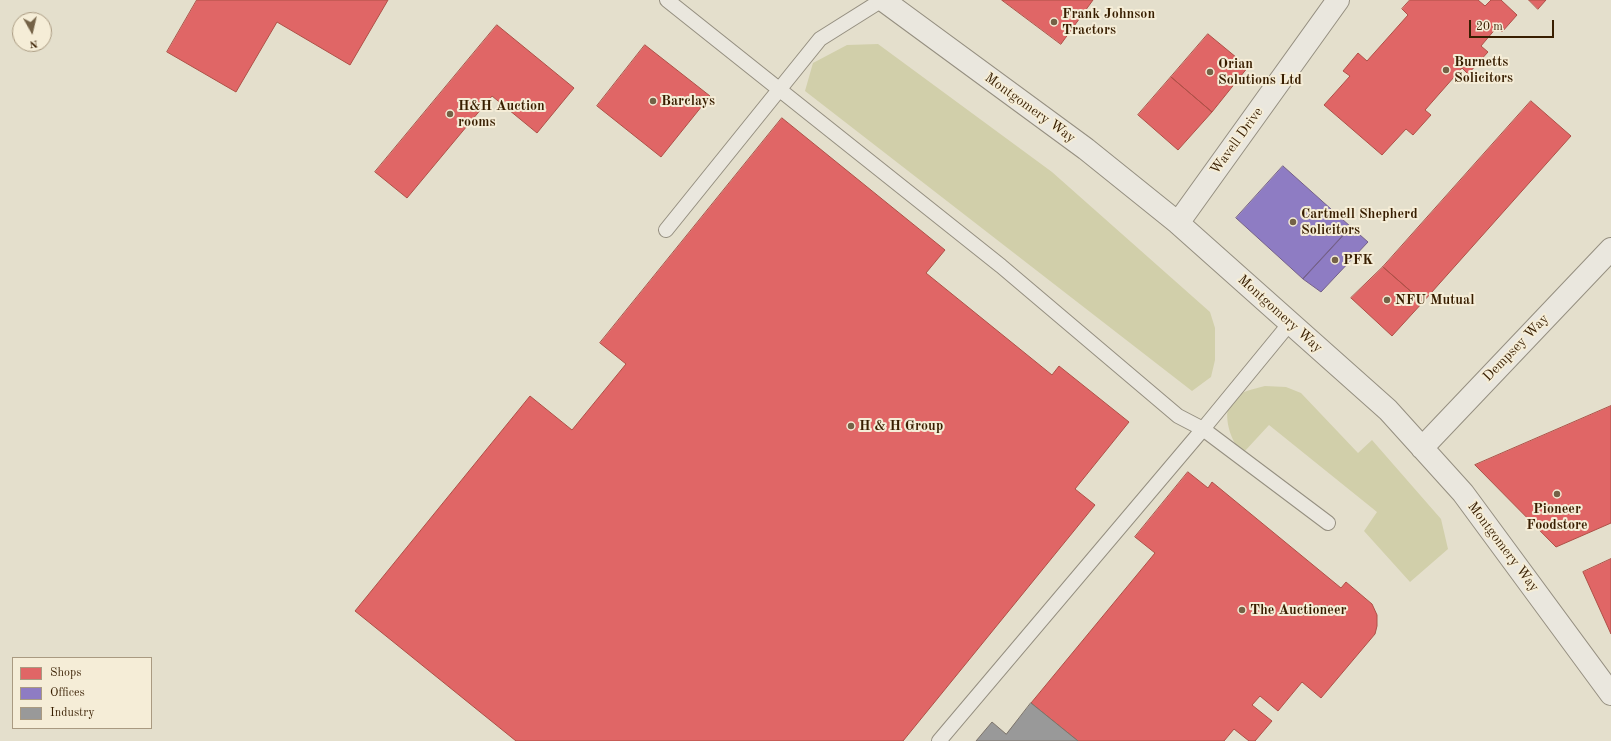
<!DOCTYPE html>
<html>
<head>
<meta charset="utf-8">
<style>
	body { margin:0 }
	#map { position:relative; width:1611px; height:741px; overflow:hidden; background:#e4dfcc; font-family:"Old Standard TT",serif }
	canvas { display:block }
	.legend { position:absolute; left:12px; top:657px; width:140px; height:72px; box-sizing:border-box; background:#f5edd7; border:1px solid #a99a81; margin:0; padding:5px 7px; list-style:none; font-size:12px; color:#381e00 }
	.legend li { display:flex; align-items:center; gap:8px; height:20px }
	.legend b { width:20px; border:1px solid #a99a81 }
	.north { position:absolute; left:12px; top:12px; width:40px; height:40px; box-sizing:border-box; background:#f5edd7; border:1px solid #a99a81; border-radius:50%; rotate:172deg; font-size:11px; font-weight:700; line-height:16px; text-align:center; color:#381e00 }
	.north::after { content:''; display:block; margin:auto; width:14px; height:18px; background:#746247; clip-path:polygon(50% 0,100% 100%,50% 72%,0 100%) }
	.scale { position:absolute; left:1469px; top:20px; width:85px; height:18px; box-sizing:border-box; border:2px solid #381e00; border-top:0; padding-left:5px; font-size:12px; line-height:14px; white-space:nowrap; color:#381e00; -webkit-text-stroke:3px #f5edd7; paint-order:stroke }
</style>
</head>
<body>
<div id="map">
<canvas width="1611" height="741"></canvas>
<ul class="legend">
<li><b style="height:11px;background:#e06666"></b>Shops</li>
<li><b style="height:11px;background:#8e7cc3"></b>Offices</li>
<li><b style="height:11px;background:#999"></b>Industry</li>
</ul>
<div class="north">N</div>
<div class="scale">20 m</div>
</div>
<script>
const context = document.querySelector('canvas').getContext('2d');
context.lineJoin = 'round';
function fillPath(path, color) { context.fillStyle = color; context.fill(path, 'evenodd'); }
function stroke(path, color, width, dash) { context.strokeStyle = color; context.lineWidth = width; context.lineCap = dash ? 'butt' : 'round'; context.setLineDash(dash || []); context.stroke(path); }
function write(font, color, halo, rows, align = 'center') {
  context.font = font + ' "Old Standard TT",serif'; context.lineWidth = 4; context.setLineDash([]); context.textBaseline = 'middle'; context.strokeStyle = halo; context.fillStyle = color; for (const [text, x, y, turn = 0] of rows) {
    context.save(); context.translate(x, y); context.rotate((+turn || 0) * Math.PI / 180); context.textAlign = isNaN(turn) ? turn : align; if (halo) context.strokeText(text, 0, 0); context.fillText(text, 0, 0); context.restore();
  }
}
const green = new Path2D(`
	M878,44l174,128 158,140 5,16v32l-4,17 -19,14 -387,-300 8,-28 34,-18z
	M1265,386l21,1 15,6 57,60 14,-13 69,79 7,30 -38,33 -46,-51 13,-19 -108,-87 -25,27c-2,-2 -6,-4 -7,-6 -8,-10 -14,-34 -6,-45 7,-10 24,-12 34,-15z`);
const shops = new Path2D(`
	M197,0h191l-38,65 -73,-43 -41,70 -69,-40z
	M1002,0h91l-32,44z
	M1410,0h68l7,6 6,-6h10l16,15 -15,17 -5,-5 -16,19 7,6 -20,22 -6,-6 -37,42 6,5 -18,20 -7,-6 -24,26 -58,-50 26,-29 -7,-5 15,-18 9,8 41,-46 -6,-6z
	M1529,0h17l-8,9z
	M497,25l77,63 -37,45 -45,-37 -85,102 -32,-26z
	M1208,34l40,33 -36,45 -41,-35z
	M645,45l65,51 -49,61 -64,-51z
	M1171,77l41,35 -34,38 -40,-35z
	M1531,101l40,35 -148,166 -40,-35z
	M782,118l163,132 -19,23 126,102 7,-9 70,56 -54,67 20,16 -192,236h-387l-161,-130 175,-215 42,34 54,-66 -26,-21z
	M1383,267l40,35 -31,34 -41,-38z
	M1611,406v117l-55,24 -81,-82z
	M1188,472l20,16 4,-6 129,106 5,-6 26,22 5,11v11l-2,8 -54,64 -19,-16 -24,29 -18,-15 -8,9 20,16 -17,20h-6l-15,-12 -10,12h-146l-47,-38 124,-150 -20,-16z
	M1611,559v75l-28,-62z`);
const offices = new Path2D(`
	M1283,166l68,61 -48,52 -67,-61z
	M1351,227l17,15 -47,50 -18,-13z`);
const industry = new Path2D(`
	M1031,703l47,38h-102l16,-19 14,12z`);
const service = new Path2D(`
	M667,0l334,266 177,150 25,13 87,-106
	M666,230l154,-191 62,-39
	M939,741l264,-312 125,94`);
const minor = new Path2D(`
	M883,0l203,149 92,74 210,187 75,83 148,201
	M1178,223l160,-223
	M1422,448l189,-199`);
const markers = [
	[1054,22,4,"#746247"],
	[1446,70,4,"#746247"],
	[1210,72,4,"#746247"],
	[653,101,4,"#746247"],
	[450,114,4,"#746247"],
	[1293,222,4,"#746247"],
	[1335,260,4,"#746247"],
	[1387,300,4,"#746247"],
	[851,426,4,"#746247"],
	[1557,494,4,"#746247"],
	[1242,610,4,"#746247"]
];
const poiNames = [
	["Frank Johnson",1062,14],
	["Tractors",1062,30],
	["Burnetts",1454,62],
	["Solicitors",1454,78],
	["Orian",1218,64],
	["Solutions Ltd",1218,80],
	["Barclays",661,101],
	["H&H Auction",458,106],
	["rooms",458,122],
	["Cartmell Shepherd",1301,214],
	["Solicitors",1301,230],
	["PFK",1343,260],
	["NFU Mutual",1395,300],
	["H & H Group",859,426],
	["Pioneer",1557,509,"center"],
	["Foodstore",1557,525,"center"],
	["The Auctioneer",1250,610]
];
const streetNames = [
	["Montgomery Way",1030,108,36],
	["Wavell Drive",1237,141,-54],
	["Montgomery Way",1280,314,42],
	["Dempsey Way",1516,348,-46],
	["Montgomery Way",1503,547,53]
];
fillPath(green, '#d1cfaa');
fillPath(shops, '#e06666');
stroke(shops, '#ae5047', 1);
fillPath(offices, '#8e7cc3');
stroke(offices, '#746088', 1);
fillPath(industry, '#999');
stroke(industry, '#7c746b', 1);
stroke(service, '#958f80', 16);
stroke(minor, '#958f80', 24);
stroke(service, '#eae7de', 14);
stroke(minor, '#eae7de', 22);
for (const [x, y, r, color] of markers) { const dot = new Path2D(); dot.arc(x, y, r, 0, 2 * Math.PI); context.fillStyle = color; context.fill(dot); stroke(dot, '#f5edd7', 1.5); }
write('bold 14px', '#381e00', '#f5edd7', poiNames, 'left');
write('14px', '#381e00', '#f5edd7', streetNames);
</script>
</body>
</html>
